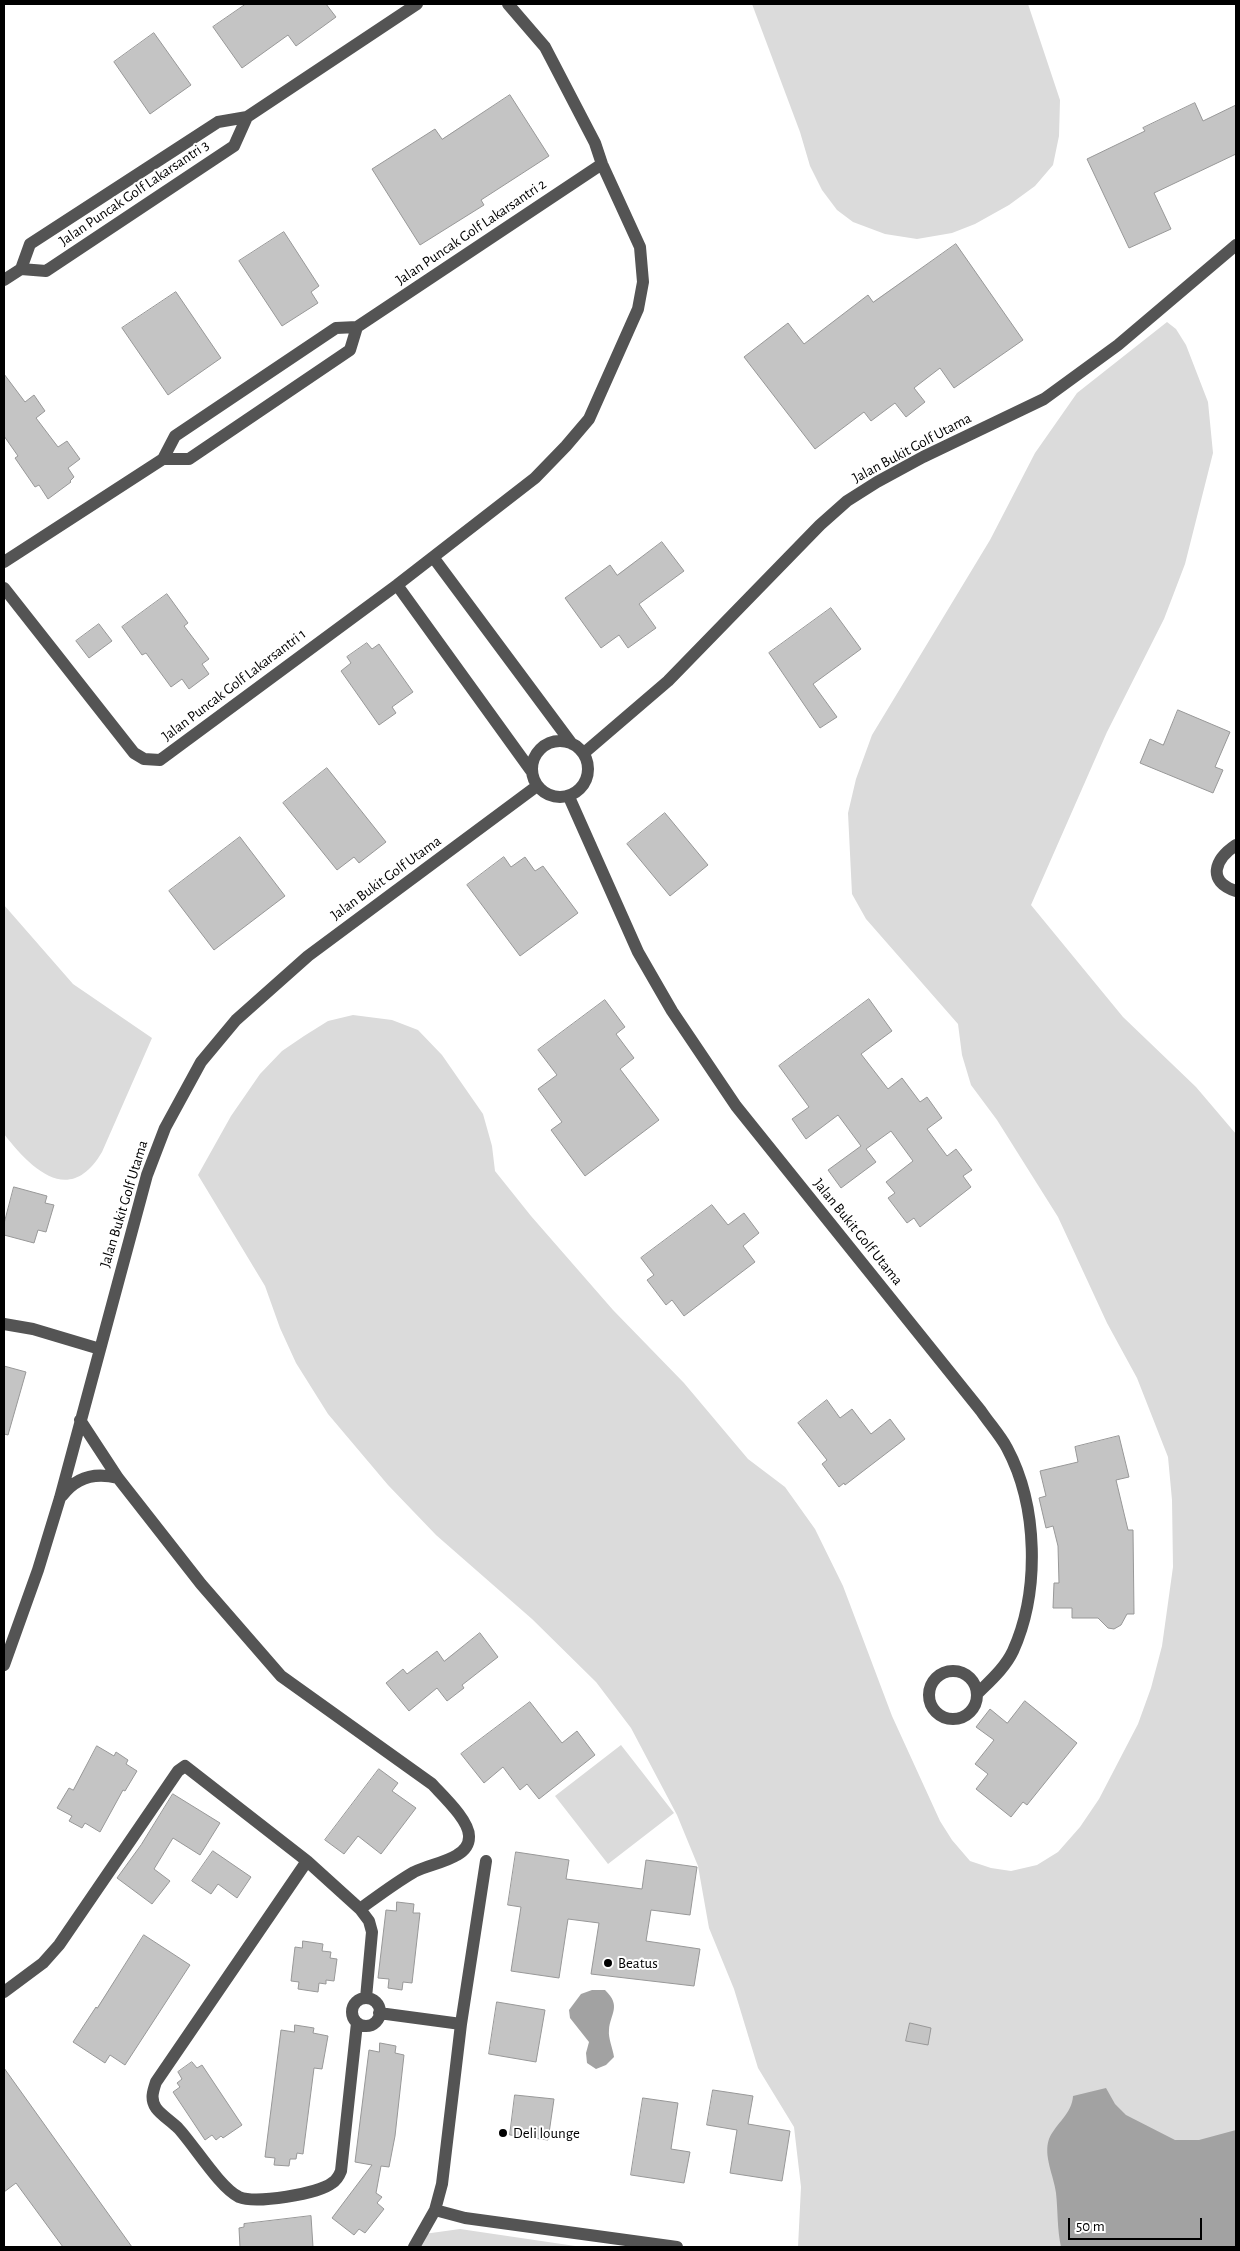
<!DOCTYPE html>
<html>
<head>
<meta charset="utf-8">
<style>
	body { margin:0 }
	#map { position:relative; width:1240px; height:2251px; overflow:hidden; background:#fff; font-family:"Alegreya Sans",sans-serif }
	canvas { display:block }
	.frame { position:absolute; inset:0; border:5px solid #000; pointer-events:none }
	.scale { position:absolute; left:1068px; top:2218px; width:134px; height:22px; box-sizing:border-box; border:2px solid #000; border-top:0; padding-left:6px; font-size:15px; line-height:18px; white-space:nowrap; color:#000; -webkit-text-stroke:4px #fff; paint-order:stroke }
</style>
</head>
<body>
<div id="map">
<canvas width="1240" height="2251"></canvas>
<div class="frame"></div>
<div class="scale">50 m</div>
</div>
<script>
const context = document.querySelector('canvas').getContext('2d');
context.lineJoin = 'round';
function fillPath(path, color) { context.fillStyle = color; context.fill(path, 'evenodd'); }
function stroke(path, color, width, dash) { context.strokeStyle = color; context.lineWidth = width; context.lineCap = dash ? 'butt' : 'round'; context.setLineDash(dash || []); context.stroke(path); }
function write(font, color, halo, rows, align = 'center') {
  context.font = font + ' "Alegreya Sans",sans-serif'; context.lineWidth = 4; context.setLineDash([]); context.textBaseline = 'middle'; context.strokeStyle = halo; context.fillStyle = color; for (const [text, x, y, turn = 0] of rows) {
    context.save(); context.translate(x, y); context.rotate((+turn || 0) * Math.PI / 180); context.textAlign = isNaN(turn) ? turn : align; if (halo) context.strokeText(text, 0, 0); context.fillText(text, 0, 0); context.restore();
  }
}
const green = new Path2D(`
	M752,4h276l32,96 -1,36 -6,29 -18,21 -26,19 -34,19 -23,9 -35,6 -32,-5 -32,-12 -16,-12 -15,-20 -12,-24 -10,-34z
	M1167,322l9,7 10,16 22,57 5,51 -28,111 -21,55 -57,113 -76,173 92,112 73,70 40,47v1113h-438l3,-60 -7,-60 -36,-59 -24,-79 -25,-61 -11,-62 -21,-51 -46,-87 -35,-46 -64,-63 -96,-84 -48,-50 -60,-71 -32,-51 -16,-35 -15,-42 -67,-111 33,-59 29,-42 22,-23 22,-15 24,-15 25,-6 39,5 26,10 24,25 41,59 9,32 3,25 36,45 82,94 71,73 64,76 37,28 30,42 28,57 49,130 48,105 12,19 18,21 21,7 20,3 26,-6 21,-13 22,-25 19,-28 39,-75 13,-36 11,-42 11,-79 -1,-67 -4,-43 -31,-79 -30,-55 -49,-106 -61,-97 -26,-35 -9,-30 -4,-31 -92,-105 -14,-25 -4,-81 8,-34 16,-44 118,-195 45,-87 42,-60z
	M4,905l69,79 79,54 -50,114c-32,55 -71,17 -98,-18z
	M621,1745l53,68 -66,51 -53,-68z
	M460,2229l122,18h-168l10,-13z`);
const water = new Path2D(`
	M592,1990h13c17,16 5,24 4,40 -1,8 4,19 5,27l-8,8 -10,4 -9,-6 -1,-10 3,-11 -19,-24 -1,-8 12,-16z
	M1106,2088l9,16 11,11 49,25h24l37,-10v117h-175c-4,-18 -3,-36 -5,-54 -2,-17 -13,-37 -7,-54 7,-16 23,-25 24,-43z`);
const building = new Path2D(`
	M246,4h80l10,13 -40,29 -8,-11 -46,33 -29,-41z
	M154,33l37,52 -41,29 -36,-52z
	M510,95l39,61 -68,44 3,5 -64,40 -48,-76 63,-40 7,10z
	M1195,103l8,18 33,-16v49l-82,39 17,36 -42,19 -42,-89 58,-28 -2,-3z
	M284,232l35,54 -8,6 7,11 -36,23 -43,-65z
	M956,244l67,96 -69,48 -14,-20 -26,20 11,14 -19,15 -11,-14 -24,18 -7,-9 -49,37 -71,-92 44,-34 16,21 64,-49 5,7z
	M176,292l45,66 -53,37 -46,-67z
	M4,374l21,28 9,-7 11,16 -9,7 22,29 9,-6 13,18 -12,9 6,9 -4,4 1,1 -23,17 -9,-14 -4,2 -20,-29 3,-2 -14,-20z
	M662,542l22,29 -45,33 17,24 -28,20 -9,-13 -18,13 -36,-50 45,-33 7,10z
	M167,594l21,29 -4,3 25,33 -7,5 7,10 -20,15 -7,-10 -11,8 -25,-34 -4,2 -20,-28z
	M831,608l30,41 -48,35 24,33 -17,11 -51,-75z
	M99,624l13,17 -23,17 -13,-17z
	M367,643l5,6 7,-5 34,48 -21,15 4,6 -17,12 -38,-54 10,-8 -4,-6z
	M1178,710l52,22 -15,35 8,3 -10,23 -73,-30 10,-24 13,6z
	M327,768l59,74 -27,21 -5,-6 -17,13 -54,-67z
	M665,813l43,52 -38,31 -43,-52z
	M240,837l45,59 -71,54 -45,-59z
	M504,857l7,10 14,-10 10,14 8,-5 35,47 -58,43 -53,-71z
	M869,999l23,32 -31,23 27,35 14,-11 18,24 7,-5 15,21 -15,11 20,27 9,-7 16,21 -9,6 8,11 -51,40 -6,-9 -7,5 -19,-25 7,-5 -9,-11 27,-21 -22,-30 -25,18 10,13 -35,26 -13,-18 33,-24 -23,-31 -32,24 -14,-20 17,-12 -30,-41z
	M605,1000l20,27 -9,7 18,24 -14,11 39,51 -74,56 -34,-46 11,-8 -24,-33 19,-14 -19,-25z
	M14,1187l33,9 -2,7 9,2 -8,27 -8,-2 -4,13 -30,-8v-11z
	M712,1205l16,20 16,-12 15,20 -16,13 12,16 -71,54 -12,-16 -6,5 -19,-25 7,-5 -13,-17z
	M4,1366l22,6 -18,63 -4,-1z
	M827,1400l13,18 12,-9 19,25 19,-15 15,20 -60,46 -1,-2 -5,4 -17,-23 5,-4 -29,-37z
	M1119,1436l10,41 -13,3 12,50h5l1,84h-7l-6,11 -7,4 -6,-1 -10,-10h-26v-10h-19l1,-25h5l-1,-37 -5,-20 -7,2 -7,-30 7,-2 -6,-25 38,-9 -3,-15z
	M480,1633l18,24 -36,28 2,3 -17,13 -10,-13 -28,23 -23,-28 17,-14 4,5 30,-23 7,10z
	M1025,1701l52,42 -50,62 -4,-3 -12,15 -35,-28 12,-15 -13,-10 19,-24 -18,-13 14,-18 17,14z
	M530,1702l32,41 15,-12 18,24 -56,44 -12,-15 -7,6 -17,-23 -19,16 -23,-29z
	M97,1746l17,10 2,-4 12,8 -2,4 11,7 -12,20 -2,-1 -23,42 -15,-9 -3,5 -13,-7 3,-5 -15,-8 12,-20 4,2z
	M379,1769l19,14 -6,8 24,17 -35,46 -23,-18 -14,18 -19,-14z
	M173,1794l47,29 -20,32 -27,-17 -19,31 16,12 -18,23 -35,-26 24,-33z
	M213,1851l38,26 -14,21 -19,-14 -7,10 -19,-13z
	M516,1852l53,8 -3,19 76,10 4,-29 51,7 -7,48 -39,-5 -5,31 54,8 -6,37 -103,-12 8,-51 -31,-4 -9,59 -48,-7 10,-64 -13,-2z
	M397,1902l17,2 -1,9h7l-8,70 -9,-1 -1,8 -14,-2 1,-9 -11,-1 8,-68 10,1z
	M144,1935l46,30 -65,100 -15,-10 -5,8 -32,-21 23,-35 1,1z
	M303,1941l20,3 -1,7 9,1 -1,6 7,1 -3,22 -8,-1v4l-7,-1 -1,9 -20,-3 1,-7 -8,-1 4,-34 7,1z
	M497,2002l48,8 -9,52 -47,-8z
	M910,2023l21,5 -3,17 -22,-4z
	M295,2025l19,3 -1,5 15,3 -6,33 -8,-1 -11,86 -6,-1 -1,6h-6l-1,7 -15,-1 1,-7 -10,-1 16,-127 13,2z
	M380,2043l16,3 -1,7 9,2 -9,81 -6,31 -8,-1 -5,27 6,4 -5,6 7,6 -19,24 -6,-4 -5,6 -22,-17 40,-53 -17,-3 14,-112 10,2z
	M192,2062l5,6 5,-3 40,60 -19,13 -2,-2 -5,4 -4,-5 -7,5 -32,-48 7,-5 -3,-4 5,-4 -4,-7z
	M4,2068l128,179h-69l-47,-64 -12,9z
	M713,2090l40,6 -5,28 42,7 -8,50 -52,-8 7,-43 -30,-5z
	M515,2095l39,4 -6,41 -38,-5z
	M643,2098l35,5 -7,46 19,3 -6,31 -53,-8z
	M311,2216l2,31h-73l-1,-19 5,-1v-3z`);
const minor = new Path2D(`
	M21,269l9,-25 188,-122 29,-5 170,-113
	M4,280l17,-11 25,2 188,-125 13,-29
	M163,459h26l161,-109 7,-23
	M433,557l139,187
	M4,562l159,-103 12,-23 161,-108 21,-1 245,-163
	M397,585l135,187
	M4,588l130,165 10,6 16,1 237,-175 138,-107 31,-32 23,-27 49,-110 5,-27 -3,-35 -38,-83 -7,-21 -50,-96 -37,-43
	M532 769a28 28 0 1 1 56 0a28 28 0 1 1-56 0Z
	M584,753l84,-72 152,-156 27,-24 30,-19 46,-25 121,-58 74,-54 118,-100
	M569,797l69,155 34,59 64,95 245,305c8,12 19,24 26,37 31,58 33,143 6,203 -8,17 -23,30 -36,43
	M1236,845c-21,14 -30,36 0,46
	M4,1324l29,5 67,20
	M80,1420l38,58 83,106 80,92 151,108c11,12 38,37 37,53 0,8 -5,14 -12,18 -13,8 -29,10 -43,17 -19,11 -36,24 -54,37
	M62,1496c14,-19 33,-24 56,-18
	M4,1665l34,-95 22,-72 87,-323 18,-47 36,-66 35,-42 72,-64 229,-170
	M929 1695a24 24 0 1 1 48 0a24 24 0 1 1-48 0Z
	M307,1861l-151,221c-3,9 -6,17 0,26 5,7 16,14 22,20 16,17 42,60 61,69 17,7 79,-3 93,-14 5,-3 7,-7 9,-12l16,-148
	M4,1992l39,-29 16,-18 119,-174 7,-5 122,95 53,48 9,12 3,11 -6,66
	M352 2012a14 14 0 1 1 28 0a14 14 0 1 1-28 0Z
	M379,2013l82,11
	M435,2210l30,8 212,29
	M414,2247l21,-37 7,-26 19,-160 25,-163`);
const markers = [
	[608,1963,5,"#000"],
	[503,2133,5,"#000"]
];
const streetNames = [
	["Jalan Puncak Golf Lakarsantri 3",134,193,-34],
	["Jalan Puncak Golf Lakarsantri 2",471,232,-34],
	["Jalan Bukit Golf Utama",912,448,-28],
	["Jalan Puncak Golf Lakarsantri 1",234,685,-37],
	["Jalan Bukit Golf Utama",386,878,-36],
	["Jalan Bukit Golf Utama",124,1204,-73],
	["Jalan Bukit Golf Utama",858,1232,51]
];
const poiNames = [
	["Beatus",618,1963],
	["Deli lounge",513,2133]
];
fillPath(green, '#dbdbdb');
fillPath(water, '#a2a2a2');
fillPath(building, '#c4c4c4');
stroke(building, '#989898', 1);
stroke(minor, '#545454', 12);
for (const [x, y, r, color] of markers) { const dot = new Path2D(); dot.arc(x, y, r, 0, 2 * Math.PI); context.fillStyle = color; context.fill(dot); stroke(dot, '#fff', 2); }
write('15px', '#000', '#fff', streetNames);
write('15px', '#000', '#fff', poiNames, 'left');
</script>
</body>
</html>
